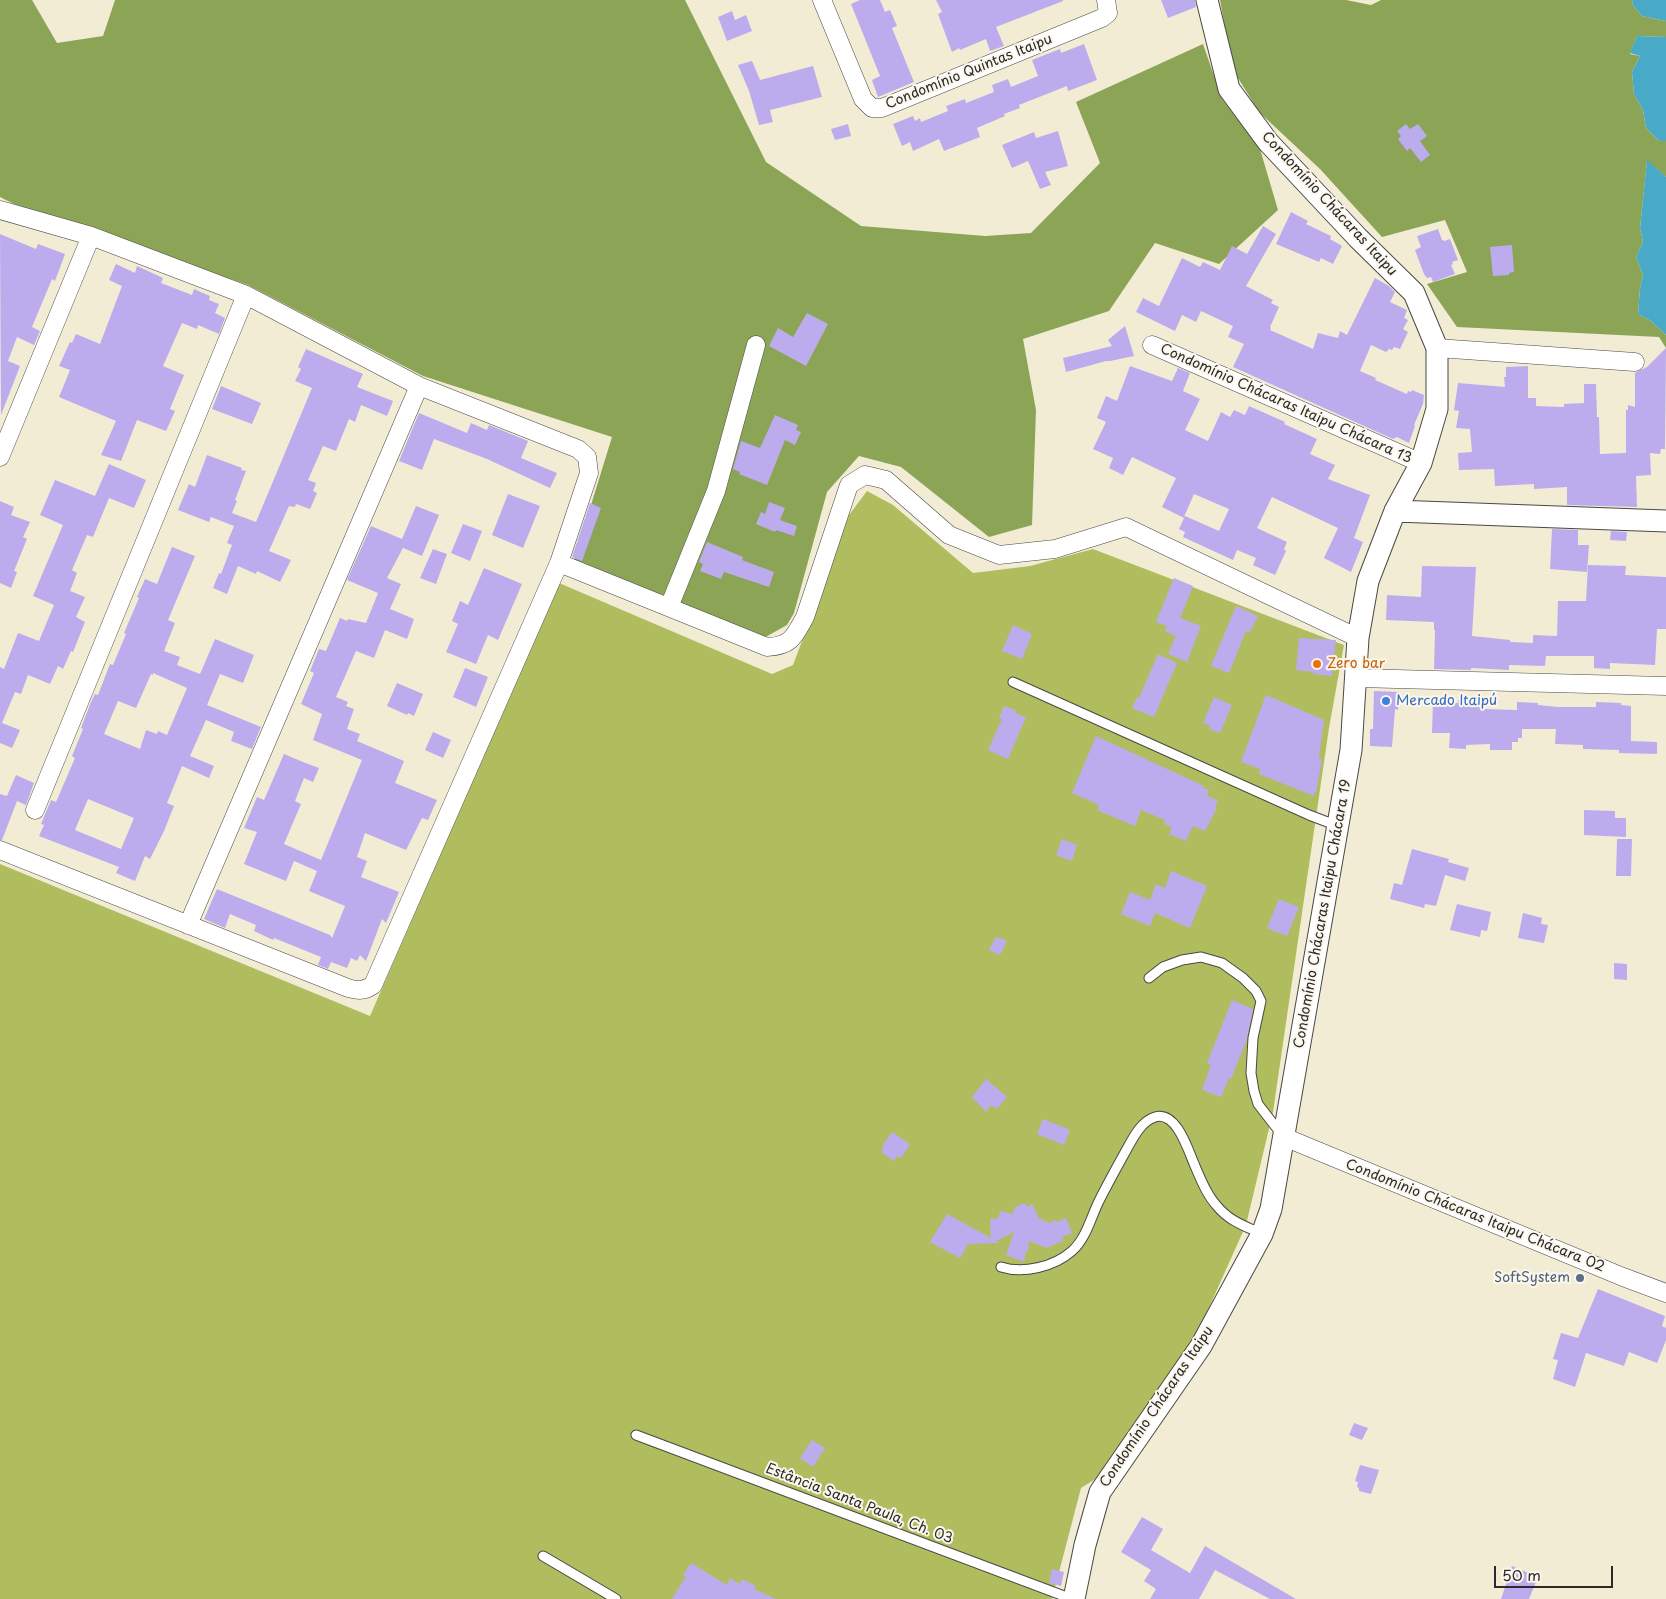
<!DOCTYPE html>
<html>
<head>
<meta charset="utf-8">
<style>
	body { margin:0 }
	#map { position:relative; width:1666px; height:1599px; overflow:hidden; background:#f3ecd5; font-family:"Playpen Sans",sans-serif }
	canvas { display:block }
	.scale { position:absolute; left:1494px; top:1566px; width:119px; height:22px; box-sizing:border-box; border:2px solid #2b2b2b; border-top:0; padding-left:6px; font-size:15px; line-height:18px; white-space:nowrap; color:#2b2b2b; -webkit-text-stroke:4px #fbf7ec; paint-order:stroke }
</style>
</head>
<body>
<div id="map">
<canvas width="1666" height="1599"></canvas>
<div class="scale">50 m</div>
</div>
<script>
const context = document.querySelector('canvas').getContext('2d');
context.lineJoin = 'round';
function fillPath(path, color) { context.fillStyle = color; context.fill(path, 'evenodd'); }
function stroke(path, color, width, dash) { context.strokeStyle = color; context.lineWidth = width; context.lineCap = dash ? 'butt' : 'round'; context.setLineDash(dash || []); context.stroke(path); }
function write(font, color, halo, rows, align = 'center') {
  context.font = font + ' "Playpen Sans",sans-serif'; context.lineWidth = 4; context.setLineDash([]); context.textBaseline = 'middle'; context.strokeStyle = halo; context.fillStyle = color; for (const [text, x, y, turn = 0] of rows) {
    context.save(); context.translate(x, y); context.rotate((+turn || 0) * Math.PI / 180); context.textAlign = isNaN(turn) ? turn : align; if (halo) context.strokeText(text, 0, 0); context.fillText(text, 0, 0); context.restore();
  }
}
const green = new Path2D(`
	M867,491l26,14 80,68 57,-7 63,-17 251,96 -15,83 -56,384 -27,113 -48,107 -101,146 -16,10 -29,111h-1052v-735l370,152 189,-433 213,91 21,-9 56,-150z`);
const forest = new Path2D(`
	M0,0h32l25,43 46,-7 12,-36h570l81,162 95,64 124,10 46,-3 69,-70 -24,-61 127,-58 19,55 38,50 18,61 -59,54 -64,-21 -46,68 -86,28 13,71 -4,115 -43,12 -88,-70 -42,-11 -32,36 -33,121 -7,12 -25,14 -188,-79 38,-123 -189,-61 -175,-91 -234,-81 -14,-7z
	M1220,0h126l25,5 10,-5h251l1,5 9,11 24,5v16l-29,-1 -7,18 10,2 -8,16 2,22 9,16 3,18 13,13h7v36l-19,-16 -7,67 3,14 -7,15 7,18 -3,13 -2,26 13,7 15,14v13l-7,-11 -202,-10 -30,-43 40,-12 -22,-52 -63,17 -62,-68 -61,-57 -21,-34 -11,-39z`);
const water = new Path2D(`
	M1632,0h34v21l-24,-5 -9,-11z
	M1637,36l29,1v104h-7l-13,-13 -3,-18 -9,-16 -2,-22 8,-16 -10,-3z
	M1647,160l19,17v158l-15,-14 -13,-7 2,-26 3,-13 -7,-18 7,-15 -3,-14z`);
const building = new Path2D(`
	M860,0h20l5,12 5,-2 7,16 -5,2 22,54 -36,15 -6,-17 8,-4 -29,-72z
	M936,0h127v1l-67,26 8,19 -14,5 -4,-12 -26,11 -1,-2 -7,4 -14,-38 4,-2z
	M1161,0h34l1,7 -28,11z
	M732,11l3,9 11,-5 6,16 -25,10 -9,-24z
	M1084,44l13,36 -29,11 -1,-5 -48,19 1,3 -16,6 1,2 -28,12 3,9 -36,14 -5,-12 -26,12 -3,-9 -8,4 -9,-22 20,-8 2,5 5,-3 1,4 27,-11 -2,-5 19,-7 1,4 28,-11 -2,-7 16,-6 3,8 27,-11 -6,-16 28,-11 1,4z
	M752,61l8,19 53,-14 9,31 -52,13 3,12 -14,3 -10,-34 -11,-26z
	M848,124l3,12 -16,4 -4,-11z
	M1406,124l4,5 8,-5 9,12 -7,5 10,14 -9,7 -11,-14 -3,3 -9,-12 3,-3 -4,-5z
	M1058,131l10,35 -23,6 6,13 -11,4 -12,-28 -16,7 -10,-23 32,-13 2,6z
	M1291,212l17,9 -2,3 25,12 -1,3 12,7 -9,18 -12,-6 -2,4 -43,-18z
	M1263,226l13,8 -30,52 27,14 -2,3 8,4 -9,20 1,1 -1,2 43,19 5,-16 20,5 2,-7 7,4 28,-57 14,8 6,6 -5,10 17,8 -3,8 4,2 -5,9 5,3 -8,17 -6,-2 -2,3 -3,-1 -3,3 -15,-7 -11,26 16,7 -1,2 32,14 1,-3 3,1 1,-2 12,5 -1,9 -9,21 1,1 -6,17 -12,-6 -4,2 -160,-72 11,-23 -16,-7 5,-11 -32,-15 -5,11 -14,-7 -7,16 -39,-19 7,-14 16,8 23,-48 18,9 3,-5 17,8 12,-24 15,8z
	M1438,229l4,11h1l1,1 6,-2 8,21 -6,2 1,2 -2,1 4,9 -22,8 -2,-5 -4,1 -3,-4 -9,-24 6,-3 -4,-11z
	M0,234l36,15 2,-5 27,10 -10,27 -3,-2 -20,48 8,4 -6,14 -17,-8 -9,24 12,5 -19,49z
	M1512,245l2,27 -5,1v2l-16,1 -3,-29z
	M116,264l19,9 2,-7 26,12 -2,5 31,12 2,-6 16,7 -1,4 10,4 -4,9 10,5 -6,16 -21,-9 -1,4 -15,-6 -19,43 21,9 -14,34 5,2 -9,20 -29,-11 -16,41 -20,-6 15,-34 -57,-24 11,-27 -11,-4 11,-24 2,1 4,-9 24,10 22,-58 -13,-6z
	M807,313l21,11 -22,42 -37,-20 9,-18 15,9z
	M1125,326l9,30 -24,5h-4l-40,11 -3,-14 49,-12 -4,-6z
	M1666,348l-1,101h-4l-1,5 -10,-1 1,22 -15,1 1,31 -70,-2v-18l-33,2v-5l-39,2 -1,-17 -35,1 -1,-17 14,-1 -2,-23 -14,-1 3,-17 -5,-1 4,-27 47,4 -1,-10h2v-10l22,-1v32h8v8l28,1v-3l20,-1v-19h12l1,33h2l1,37 26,-1v-43h2v-5l7,2v-34l12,-6z
	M306,349l57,25 -6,13 36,14 -6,15 -26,-11 -6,17 -6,-3 -13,32 -13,-5 -15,34 8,3 -3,8 4,2 -7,16 -14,-5 -1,3 -6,-1 -20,45 22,9 -11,22 -23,-11 -1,3 -18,-8 -11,28 -14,-6 6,-15 2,1 11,-29 -5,-2 7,-17 -23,-9 -2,5 -31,-12 11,-26 6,3 12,-32 35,13 -1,2 5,1 -11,29 2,1 -5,12 24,9 56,-134 -17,-7 6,-12 -3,-2z
	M1130,366l42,15 6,-13 12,5 -7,18 17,8 -15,31 23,11 13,-29 9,5 4,-7 11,5 4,-9 36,16 -1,2 33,15 -7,15 25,11 -7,14 42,16 -16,43 9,4 -12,30 -27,-14 14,-30 -66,-31 -15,31 30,14 -3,7 2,2 -11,24 -22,-10 3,-7 -19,-8 -4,10 -50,-23 2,-5 -6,-3 5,-11 -22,-11 14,-29 -44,-21 -9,18 -14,-7 4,-10 -20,-9 13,-27 -9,-4 9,-22 11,5zM1194,494l35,15 -10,22 -34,-15 -1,1z
	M221,386l40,17 -9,21 -40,-15z
	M419,413l48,20 4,-10 16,7 2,-5 39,16 -7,17 36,15 -7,15 -63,-29 -53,-20 -12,31 -23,-9z
	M775,415l23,10 -2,5 5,2 -6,13 -10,-5 -18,45 -28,-11 1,-2 -7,-3 8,-28 19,7z
	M109,464l37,16 -12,28 -25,-10 -16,39 -6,-2 -15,35 5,3 -7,18 15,6 -9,20 9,5 -12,30 -2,-1 -8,18 -5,-3 -8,18 -22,-9 -7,19 -6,-2 -13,31 18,7 -8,18 -12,-5v-76l4,2 14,-36 21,8 15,-36 -21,-9 30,-71 -23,-10 15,-35 40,16z
	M508,494l32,12 -17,42 -31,-13z
	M0,501l14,6 -3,8 19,7 -7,15 4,2 -13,32 3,1 -6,16 -11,-5z
	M769,502l16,6 -5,12 17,6 -3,10 -18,-6 -1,2 -19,-8 5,-12 4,2z
	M590,503l11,5 -19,53 -10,-4z
	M416,506l23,9 -17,41 -19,-8 -16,30 14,6 -11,25 24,10 -7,20 -22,-9 -11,28 -18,-7 -20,46 12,5 -2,4 8,3 -7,20 13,5 -3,7 47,20 -9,22 42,17 -9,20 -6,-2 -16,32 -41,-17 -8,24 10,4 -6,16 38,15 -13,31 -4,-4 -16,42 -6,-6 -3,6 -6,-3 -4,10 -16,-6 -3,7 -10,-4 3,-8 -47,-19 -1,2 -19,-9 2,-6 -26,-11 -5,14 -21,-9 13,-30 113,46 2,3 13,-32 -36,-15 8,-20 -23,-10 -8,20 -42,-17 13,-32 -13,-4 13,-31 7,3 20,-46 19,8 16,6 -6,14 -9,-4 -9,23 6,3 -17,40 37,16 41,-100 -49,-20 9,-26 -21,-10 13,-31 -4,-2 9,-22 7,2 14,-33 7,3 1,-2 18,4 12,-30 -31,-13 24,-54 31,13z
	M463,524l19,7 -12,30 -19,-8z
	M1552,529l26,1v15h11l-2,27 -37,-3z
	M1611,531l16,1 -1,9 -16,-1z
	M707,542l36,15 -1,3 32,12 -5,15 -45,-15 -3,7 -21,-8 3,-7 -4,-2z
	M172,547l23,9 -27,64 7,3 -11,28 16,6 -3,8 23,9 15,-35 39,16 -11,28 -23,-9 -13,31 54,22 -9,22 -21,-8 3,-9 -28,-12 -16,36 24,10 -5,12 -27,-12 -15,37 7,3 -10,25 -14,28 -5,-3 -10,25 -19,-8 3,-6 -80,-31 5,-11 -3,-1 10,-24 5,2 19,-44 -3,-2 11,-27 -2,-1 10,-26 4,-8 3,1 12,-31 3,1 13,-31 -2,-1 15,-35 -2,-1 8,-18 12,5zM153,673l34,15 -20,47 -9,-4 -1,3 -11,-4 -6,19 -36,-15 14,-33 18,7 15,-34 2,1zM88,799l46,19 -13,31 -46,-19z
	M433,549l14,5 -11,30 -16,-6z
	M1588,565l38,1 -1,9 41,2v52h-9l-2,36 -45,-2v6l-16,-1v-12h-48l-1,10 -36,-1v5l-38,-2v2l-37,-1 1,-39h-1v-8l-48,-2 1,-25 34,2 1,-31 54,1 -4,69 38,4v2l23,1v-8l24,1 1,-35h28z
	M484,568l38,16 -24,56 -10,-5 -12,29 -30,-12 12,-28 -6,-3 8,-20 8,4z
	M1174,578l19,8 -13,32 21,8 -14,36 -19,-8 8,-18 -11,-5 2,-5 -11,-4z
	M1236,606l22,10 -8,16 -4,-1 -17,42 -18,-7z
	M1013,625l19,9 -10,25 -20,-8z
	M1299,638l37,2 -4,36 -19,-2v-2l-17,-2z
	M1158,654l19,9 -23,54 -22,-9 5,-11 2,1z
	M465,668l23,9 -12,30 -23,-10z
	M397,683l26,11 -9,22 -6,-3 -1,2 -20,-9z
	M1374,691l25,1 -1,18 -3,-1 -3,38 -22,-1v-17h3z
	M1266,695l58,25 -5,38 3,1 -6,34 -2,-1v4l-55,-22 1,-5 -19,-7z
	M1214,697l18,8 -12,28 -11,-4 1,-4 -7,-2z
	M1458,700l26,1v8l33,1v-8l21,1v2l20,2h38v-5l25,1v2l10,1v35l26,1v12l-38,-1v-3l-36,-1v-4l-28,-1 1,-15h-34v9h-4v4h-6v8h-22v-6l-24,1v4l-17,-1 1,-15h-18l1,-32 25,2z
	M1004,706l12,4 -1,3 11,4 -18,42 -20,-9 14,-31 -3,-1z
	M433,732l18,8 -8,18 -18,-8z
	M1096,736l108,50 -1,2 6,2 -2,6 11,4 -3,7 2,1 -12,23 -12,-5 -7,15 -17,-7 3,-7 -8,-3 1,-4 -24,-10 -6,16 -38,-16 2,-5 -27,-12z
	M16,775l18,8 -8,22 -9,-4 -15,39h-2v-46l7,2z
	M1584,810l31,1v7h11v19l-42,-2z
	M1062,839l15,6 -5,16 -16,-6z
	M1617,839h15l-1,37h-15z
	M1412,849l37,10 -1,3 21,6 -4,13 -20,-6 -9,31 -11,-2 -1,4 -34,-9 4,-16 8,2z
	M1171,871l36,15 -17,42 -35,-15 -5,13 -29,-12 9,-22 20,8 6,-16 9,4z
	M1279,899l20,8 -12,29 -20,-8z
	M1457,904l34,8 -4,19 -6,-1 -1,7 -30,-7z
	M1523,913l19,5 -1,6 7,1 -4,18 -26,-5z
	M996,937l11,4 -7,14 -11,-5z
	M1614,963l13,1v16l-13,-1z
	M1232,1000l21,9 -6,30 -16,40 -2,-1 -8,19 -19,-7 9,-25 -4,-2z
	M986,1079l21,18 -10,12 -6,-4 -5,7 -14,-15z
	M1043,1119l27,11 -6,15 -27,-11z
	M892,1132l18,12 -9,14 -4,-2 -3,5 -13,-9 3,-5 -2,-1z
	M1025,1203l2,4 5,-3 7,14 10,5 7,-3 1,2 9,-4 6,15 -10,4 2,3 -17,8 -18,-7 -1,10h-2l-2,11 -18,-7 8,-23 -18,9 4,2 -32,1 -8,14 -30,-16 17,-28 44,24 -1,-19h7l4,-8 12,3 2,-7z
	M1598,1289l67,27 -3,10 4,2v12l-9,23 -28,-11 -5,14 -38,-13 -11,34 -22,-8 5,-19 -5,-1 8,-26 17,5z
	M1354,1423l14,5 -6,12 -13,-5z
	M812,1440l13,8 -12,19 -13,-9z
	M1360,1465l19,5 -8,24 -12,-3v-3l-2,-1 1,-5 -3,-1z
	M1142,1517l21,12 -12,21 39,23 15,-27 91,53h-26l-55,-29 -16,29h-49l6,-10 -12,-8 7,-11 -30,-18z
	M691,1563l36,22 3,-7 10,6 2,-5 14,7 -2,3 22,10h-104l14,-23 -3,-1z
	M1512,1566l26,11 -9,22h-28z
	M1052,1569l12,3 -3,14 -12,-3z`);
const service = new Path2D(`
	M1013,682l296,133 29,11
	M1149,978l14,-11 19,-7 19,-3 21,6 21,15 13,13 5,10 -8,37 -2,35 3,18 4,13 24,31
	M1001,1267c22,7 53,0 71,-16 14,-12 19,-34 27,-50 9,-18 19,-36 29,-54 6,-11 14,-26 27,-30 22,-7 34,36 40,49 6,14 12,29 22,40 12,15 28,20 45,28
	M636,1435l436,164
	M543,1556l73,43`);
const minor = new Path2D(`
	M822,0l41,99 9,9h10l220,-90 6,-5 -2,-13
	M0,210l91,26 155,59 173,91 159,63 9,8 2,16 -30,90 -186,422c-9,6 -15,6 -25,3l-348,-138
	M1152,345l269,118
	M1437,348l198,14
	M0,457l91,-221
	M559,563l208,84c24,-1 27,-10 38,-30l44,-132 16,-10 21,5 63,55 50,20 56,-6 71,-22 232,111
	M669,607l47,-116 40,-146
	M1357,678l309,8
	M35,810l211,-515
	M188,925l231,-539
	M1284,1137l339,140 43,16`);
const tertiary = new Path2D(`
	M1395,511l271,10
	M1074,1599l11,-54 15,-53 101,-146 61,-112 9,-25 80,-459 7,-112 10,-57 27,-70 26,-48 16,-54v-61l-23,-55 -56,-55 -90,-96 -39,-53 -22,-89`);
const markers = [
	[1317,664,5,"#e8710a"],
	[1386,701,5,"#3f7fe0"],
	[1580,1278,5,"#5c6f8a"]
];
const streetNames = [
	["Condomínio Quintas Itaipu",969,72,-22],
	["Condomínio Chácaras Itaipu",1329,204,47],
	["Condomínio Chácaras Itaipu Chácara 13",1286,404,24],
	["Condomínio Chácaras Itaipu Chácara 19",1323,914,-80],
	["Condomínio Chácaras Itaipu Chácara 02",1475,1216,22],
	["Condomínio Chácaras Itaipu",1157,1407,-56],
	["Estância Santa Paula, Ch. 03",859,1504,21]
];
const foodNames = [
	["Zero bar",1327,664]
];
const shopNames = [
	["Mercado Itaipú",1396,701]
];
const serviceNames = [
	["SoftSystem",1570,1278]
];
fillPath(green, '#b0bd5f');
fillPath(forest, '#8ca456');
fillPath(water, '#49aac8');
fillPath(building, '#bcaced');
stroke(service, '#494844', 11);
stroke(minor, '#494844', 19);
stroke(tertiary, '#494844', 23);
stroke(service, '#fff', 9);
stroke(minor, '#fff', 18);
stroke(tertiary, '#fff', 21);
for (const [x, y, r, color] of markers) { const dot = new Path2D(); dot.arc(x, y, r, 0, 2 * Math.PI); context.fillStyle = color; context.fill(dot); stroke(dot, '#fbf7ec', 2); }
write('14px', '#2b2b2b', '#fbf7ec', streetNames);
write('14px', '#c56008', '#fbf7ec', foodNames, 'left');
write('14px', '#366cbe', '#fbf7ec', shopNames, 'left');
write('14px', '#4e5e75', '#fbf7ec', serviceNames, 'right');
</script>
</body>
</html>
